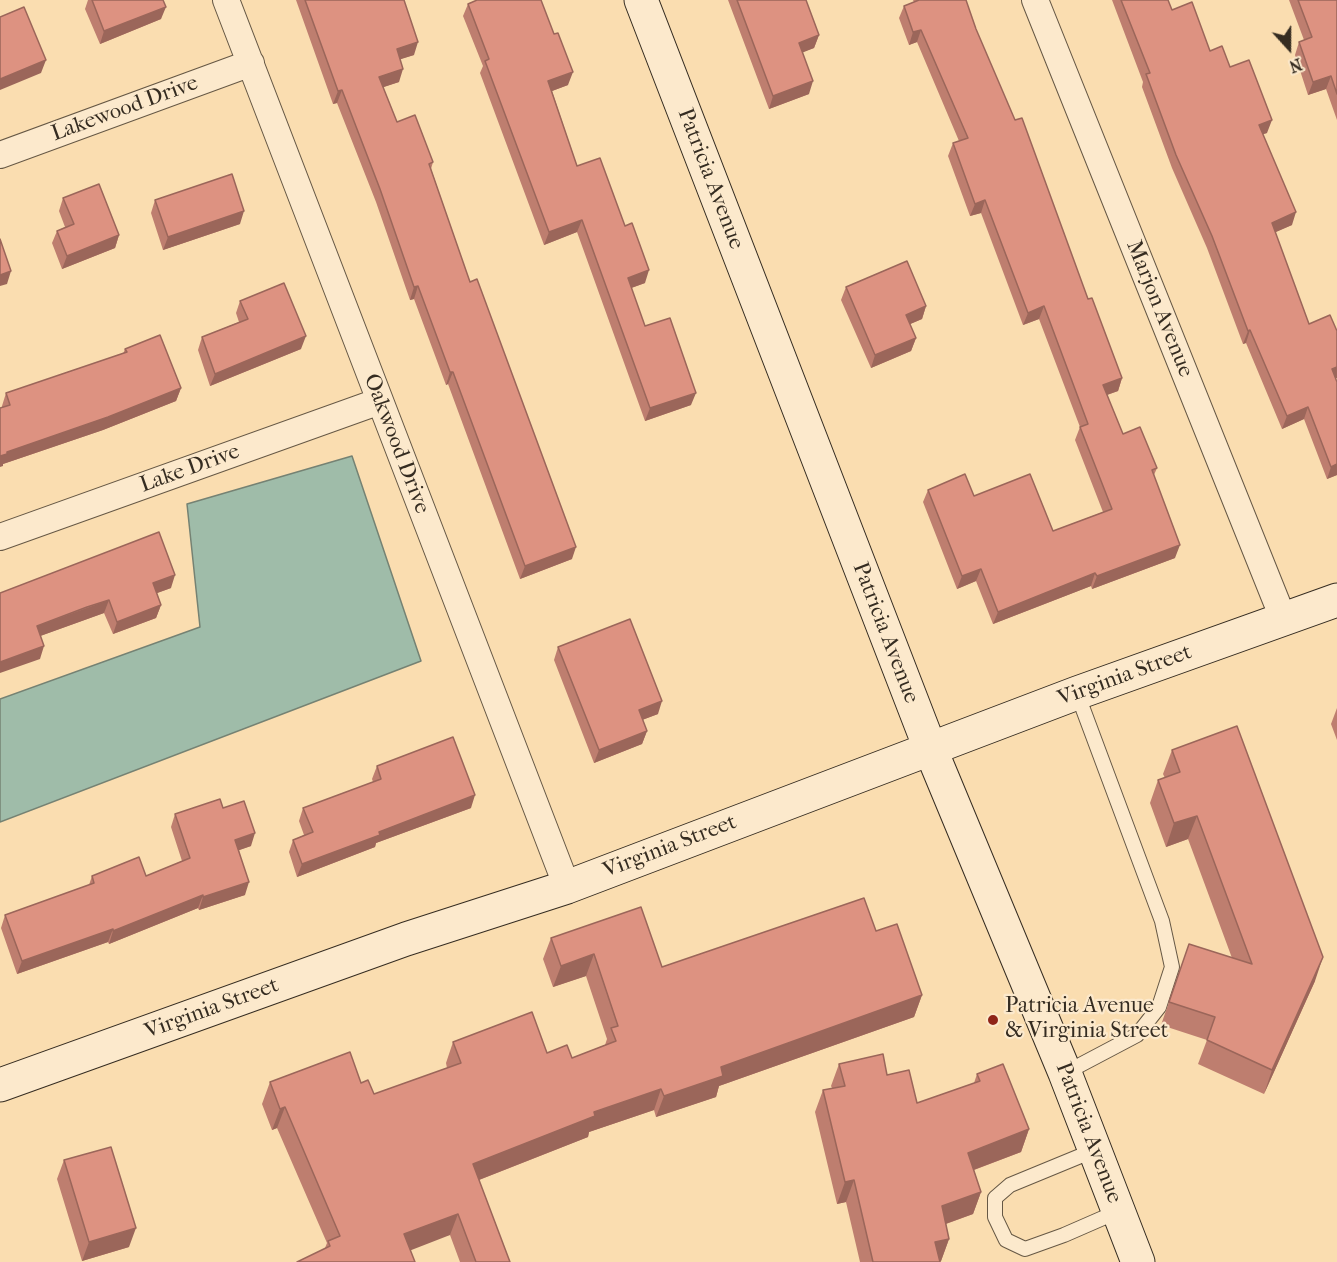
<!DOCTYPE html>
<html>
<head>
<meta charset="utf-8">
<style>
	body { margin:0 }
	#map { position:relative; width:1337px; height:1262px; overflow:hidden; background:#faddb0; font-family:"IM FELL French Canon",serif }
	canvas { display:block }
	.north { position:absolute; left:1259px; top:18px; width:60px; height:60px; -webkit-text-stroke:4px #fce9cc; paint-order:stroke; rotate:159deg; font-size:16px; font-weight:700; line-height:24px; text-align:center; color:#352c21 }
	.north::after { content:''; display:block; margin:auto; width:21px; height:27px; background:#352c21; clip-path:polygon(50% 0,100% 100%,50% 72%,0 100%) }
</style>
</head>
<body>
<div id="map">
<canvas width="1337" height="1262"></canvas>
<div class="north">N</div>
</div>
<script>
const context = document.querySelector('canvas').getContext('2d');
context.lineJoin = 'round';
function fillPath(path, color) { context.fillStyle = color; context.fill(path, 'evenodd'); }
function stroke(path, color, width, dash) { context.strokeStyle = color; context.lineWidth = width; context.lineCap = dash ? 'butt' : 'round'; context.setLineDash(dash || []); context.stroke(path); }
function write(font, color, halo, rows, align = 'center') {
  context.font = font + ' "IM FELL French Canon",serif'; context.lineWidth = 4.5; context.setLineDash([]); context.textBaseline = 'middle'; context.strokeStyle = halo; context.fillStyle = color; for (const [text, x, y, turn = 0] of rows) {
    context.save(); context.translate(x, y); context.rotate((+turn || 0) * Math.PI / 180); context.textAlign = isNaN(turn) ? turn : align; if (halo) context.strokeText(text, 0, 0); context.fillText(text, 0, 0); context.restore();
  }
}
const water = new Path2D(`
	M352,456l69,205 -421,161v-123l200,-72 -13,-123z`);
const lane = new Path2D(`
	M1065,1073l72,-38 22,-28 13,-40 -10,-46 -85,-228
	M1095,1150l-85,35 -15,13v19l11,23 19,9 39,-14 55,-24`);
const street = new Path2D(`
	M226,0l341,887
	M1035,0l248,618
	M0,155l251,-92
	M0,537l380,-136`);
const secondary = new Path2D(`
	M641,0l289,748 135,325 73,189
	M0,1085l406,-146 161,-52 510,-194 260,-93`);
const wall = new Path2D(`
	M88,0h75l-2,19 -61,25 -15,-35z
	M296,0h108l10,55 -14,4 -1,23 -16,5 14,35 36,40 -2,7 39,113 102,277 -52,20 -72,-195 -2,1 -32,-86 -4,1 -34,-98 -39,-99 -4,1z
	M728,0h78l13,35 -5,13 -12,4 7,42 -40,15z
	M913,0h53l10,29 112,270 34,79 -4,13 -11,4 16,39 34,34 -3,7 21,83 -83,31 -1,-3 -98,38 -17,-43 -19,8 -34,-87 5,-12 46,6 79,35 50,-19 -28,-72 5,-13 -41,-108 -16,6 -42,-112 -11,3 -22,-60 5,-13 6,-2 -42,-99 -8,3 -10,-27 5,-12 10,-4z
	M1112,0h56l4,10 38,41 20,16 37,66 -4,1 29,91 -17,7 34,92 27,54 1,97 -10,4 -23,-60 -22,10 -36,-86 -3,1 -36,-96 -35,-80 -30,-81 1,-5z
	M1289,0h48v120l-11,-31 -18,6 -13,-40 4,-13 5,-2z
	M468,4l100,81 -16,6 25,75 68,117 -14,5 14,38 46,79 -46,16 -68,-189 -33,13 -64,-172 3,-7 -20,-50z
	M63,198l56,37 -4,13 -53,21 -10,-26 5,-12 8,-4 -6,-16z
	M155,200l85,24 -77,26 -12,-37z
	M846,287l80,19 -4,13 -12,5 6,14 -5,13 -40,17 -30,-68z
	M240,301l61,48 -91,37 -12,-36 4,-13 37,-15 -3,-9z
	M125,349l56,39 -5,13 -73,29 -100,34v2l-1,-60 4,-13 117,-39z
	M171,588l-14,5 4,12 -5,13 -43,16 -9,-21 -64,23v23l-40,-66z
	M558,647l100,67 -16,6 5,11 -5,13 -48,19 -40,-103z
	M1337,708v32l-6,-16z
	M1172,750l143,231 -51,113 -66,-30 9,-24 -46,-15 28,-81 43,14 -44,-119 -22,8 -16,-44 8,-23 7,-2 -2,-4z
	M377,766l94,42 -95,35 -1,4 -78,30 -8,-25 4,-12 11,-5 -5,-14 4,-13 70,-26 -1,-3z
	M223,808l28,38 -12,4 6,45 -46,15 -1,-2 -89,36 -1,-2 -91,32 -16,-46 4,-13 84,-30 3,-9h54l36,-15 -11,-34 4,-13z
	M876,931l46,64 -8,22 -195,69 -3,11 -60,20 -2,-7 -65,22 -1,5 -109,43 31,82h-50l-10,-27 -125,13 2,-5 -50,-115 -5,2 -10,-26 8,-22 91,1 13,11 73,-26 -1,-5 7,-21 94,11 25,5 33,-13 2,-6 -21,-63 -33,11 -10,-28 8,-21 111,29z
	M839,1064l48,11 30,28 57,-20 3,-9 52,55 -8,23 -47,18 7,22 -8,22 -27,10 3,15 -8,22 -1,1h-80l-14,-60 -9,2 -22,-92 8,-22 9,-2 -1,-2z
	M64,1160l65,87 -47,14 -25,-82z`);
const shadedWall = new Path2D(`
	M166,7l-5,12 -61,25 4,-13z
	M921,30l-4,12 -8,3 4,-13z
	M819,35l-5,13 -20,8 5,-13z
	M418,42l-4,13 -22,7 5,-13z
	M46,60l-5,13 -41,17v-11z
	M403,69l-4,13 -24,8 4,-13z
	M573,72l-5,13 -24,9 4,-13z
	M1331,76l-5,13 -18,6 5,-13z
	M813,81l-4,13 -40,15 4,-13z
	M342,90l-5,13 -4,1 5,-13z
	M1272,120l-5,13 -13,4 5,-12z
	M985,200l-4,13 -11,3 5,-12z
	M244,211l-4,13 -77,26 5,-13z
	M1296,212l-4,13 -25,11 5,-13z
	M582,220l-5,12 -33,13 5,-13z
	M119,235l-4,13 -53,21 5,-13z
	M649,270l-4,13 -22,8 5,-13z
	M11,271l-4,13 -7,2v-11z
	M418,286l-4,13 -4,1 4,-13z
	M926,306l-4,13 -21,9 5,-13z
	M1044,306l-5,13 -16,6 5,-12z
	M1250,330l-4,13 -3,1 5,-13z
	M306,336l-5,13 -91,37 5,-12z
	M916,338l-5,13 -40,17 4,-13z
	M1337,367v11l-10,4 5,-13z
	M450,372h3l-5,12 -2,1z
	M1122,378l-4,13 -20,7 5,-13z
	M181,388l-5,13 -73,29 -100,34v2l-3,1v-11l7,-4z
	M696,393l-5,12 -46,16 5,-13z
	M1308,407l-4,12 -22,10 5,-13z
	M1337,464v11l-10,4 4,-12z
	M1180,545l-5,13 -83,31 5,-13z
	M576,547l-4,12 -52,20 5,-13z
	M981,569l-5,12 -19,8 5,-13z
	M1095,573l-4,13 -98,38 5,-12z
	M175,575l-4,13 -22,8 4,-13z
	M109,600l-5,13 -72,26 5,-13z
	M161,605l-5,13 -43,16 4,-12z
	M44,646l-4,13 -40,14v-11z
	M662,701l-4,13 -24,9 5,-13z
	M647,731l-5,13 -48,19 5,-13z
	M475,795l-4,13 -95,35 -1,4 -78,30 5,-13 77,-32z
	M1197,816l-9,23 -22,8 8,-24z
	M255,833l-4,13 -20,7 4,-13z
	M249,882l-4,13 -46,15 4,-13z
	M203,895l-5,13 -89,36 4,-13z
	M113,929l-5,13 -91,32 5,-13z
	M594,954l-8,22 -33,11 8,-21z
	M1323,957l-8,24 -51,113 8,-24z
	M922,995l-8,22 -195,69 -3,11 -60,20 8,-21 57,-29z
	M661,1089l-7,21 -65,22 -1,5 -122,48 7,-21 121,-52z
	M285,1107l-8,21 -5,2 8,-21z
	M1029,1129l-8,23 -61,23 8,-22z
	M854,1180l-8,22 -9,2 8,-22z
	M981,1192l-8,22 -39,14 8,-22z
	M458,1214l-8,21 -54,21 8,-22z
	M136,1228l-7,19 -47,14 7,-19z
	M949,1239l-8,22 -5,1 -1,-20z`);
const building = new Path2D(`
	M92,0h71l3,7 -62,24z
	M305,0h99l14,42 -21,7 6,20 -24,8 18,45 18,-7 18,47 -4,2 41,118 7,-3 99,268 -51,19 -72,-194h-3l-32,-86 -4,1 -34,-98 -38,-99 -4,1z
	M477,0h64l13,34 4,-1 15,39 -25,9 29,85 23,-8 25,68 7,-3 17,47 -21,8 17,48 25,-8 26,75 -46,15 -68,-188 -33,12 -64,-171 4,-2 -21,-55z
	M737,0h69l13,35 -20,8 14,38 -40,15z
	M919,0h47l10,29 39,91 7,-2 66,181 4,-1 30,80 -19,7 20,49 17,-7 17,41 -5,2 28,75 -83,31 -2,-3 -97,39 -17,-43 -19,7 -34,-86 37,-16 9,22 56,-22 23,57 59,-22 -32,-82 8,-3 -44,-118 -16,7 -43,-113 -10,4 -22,-61 15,-5 -47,-108 -8,2 -9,-26z
	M1121,0h47l4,10 20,-8 18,49 12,-5 8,21 19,-7 23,60 -13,5 37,87 -24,11 37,101 21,-9 7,16v36l-5,2 5,13v82l-6,3 -23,-60 -21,9 -37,-86 -2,1 -36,-95 -36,-81 -30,-81 4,-1z
	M1298,0h39v94l-6,-18 -18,6 -14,-40 13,-5z
	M24,7l22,53 -46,19v-62z
	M232,174l12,37 -76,26 -13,-37z
	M99,184l20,51 -52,21 -10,-25 17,-7 -11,-26z
	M0,239l11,32 -11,4z
	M907,261l19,45 -20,9 10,23 -41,17 -29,-68z
	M284,283l22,53 -91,38 -13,-37 46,-18 -8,-18z
	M160,335l21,53 -73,29 -101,35v2l-7,2v-48l10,-3 -4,-12 121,-41 -2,-3z
	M159,532l16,43 -22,8 8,22 -44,17 -8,-22 -22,7 -50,19 7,20 -44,16v-69z
	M630,619l32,82 -23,9 8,21 -48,19 -41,-103z
	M1237,726l86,231 -51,113 -65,-30 8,-23 -46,-15 20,-58 63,20 -55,-148 -23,7 -16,-43 22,-8 -8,-22z
	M453,737l22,58 -96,37 1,3 -78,29 -9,-24 20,-8 -10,-24 78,-29 -4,-13z
	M220,799l3,9 21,-7 11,32 -20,7 14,42 -46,15v-2l-90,36v-2l-91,32 -17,-46 89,-32 -2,-7 47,-19 7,19 44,-18 -15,-44z
	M864,898l12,33 21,-7 25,71 -201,72 2,9 -59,20 -3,-7 -67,23 1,4 -122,48 37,98h-34l-18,-48 -54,20 11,28h-118l33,-16 -2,-5 12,-5 -55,-129 -5,2 -10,-27 80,-30 11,31 7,-3 6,14 87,-31 -8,-21 79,-30 15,41 20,-8 5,13 44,-17 -5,-13 7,-2 -24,-72 -33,12 -10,-28 90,-31 21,60z
	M883,1054l4,21 22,-5 8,33 63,-22 -3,-7 26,-10 26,65 -61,24 13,39 -39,14 7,33 -14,3 5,20h-67l-19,-82 -9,2 -22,-92 22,-4 -6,-22z
	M111,1147l25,81 -47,14 -25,-82z`);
const markers = [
	[993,1020,6,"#8f2418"]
];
const streetNames = [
	["Lakewood Drive",125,109,-20],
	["Patricia Avenue",710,179,69],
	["Marjon Avenue",1159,309,68],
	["Oakwood Drive",396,444,69],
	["Lake Drive",190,469,-20],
	["Patricia Avenue",885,633,69],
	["Virginia Street",1125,676,-20],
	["Virginia Street",670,847,-21],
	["Virginia Street",212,1009,-20],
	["Patricia Avenue",1088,1133,69]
];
const poiNames = [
	["Patricia Avenue",1005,1007],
	["& Virginia Street",1005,1032]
];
fillPath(water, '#9fbca9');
stroke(water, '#758273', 1.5);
stroke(lane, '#665845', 16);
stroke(street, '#665845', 28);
stroke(secondary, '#352c21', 35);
stroke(lane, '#fce9cc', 14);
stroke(street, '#fce9cc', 26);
stroke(secondary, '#fce9cc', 33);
fillPath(wall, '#be7e6f');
fillPath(shadedWall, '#9b665a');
fillPath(building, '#dd9281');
stroke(building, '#9b665a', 1.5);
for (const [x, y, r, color] of markers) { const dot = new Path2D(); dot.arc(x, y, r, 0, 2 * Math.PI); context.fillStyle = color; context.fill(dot); stroke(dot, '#fce9cc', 2); }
write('22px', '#352c21', '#fce9cc', streetNames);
write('22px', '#352c21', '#fce9cc', poiNames, 'left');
</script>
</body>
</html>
